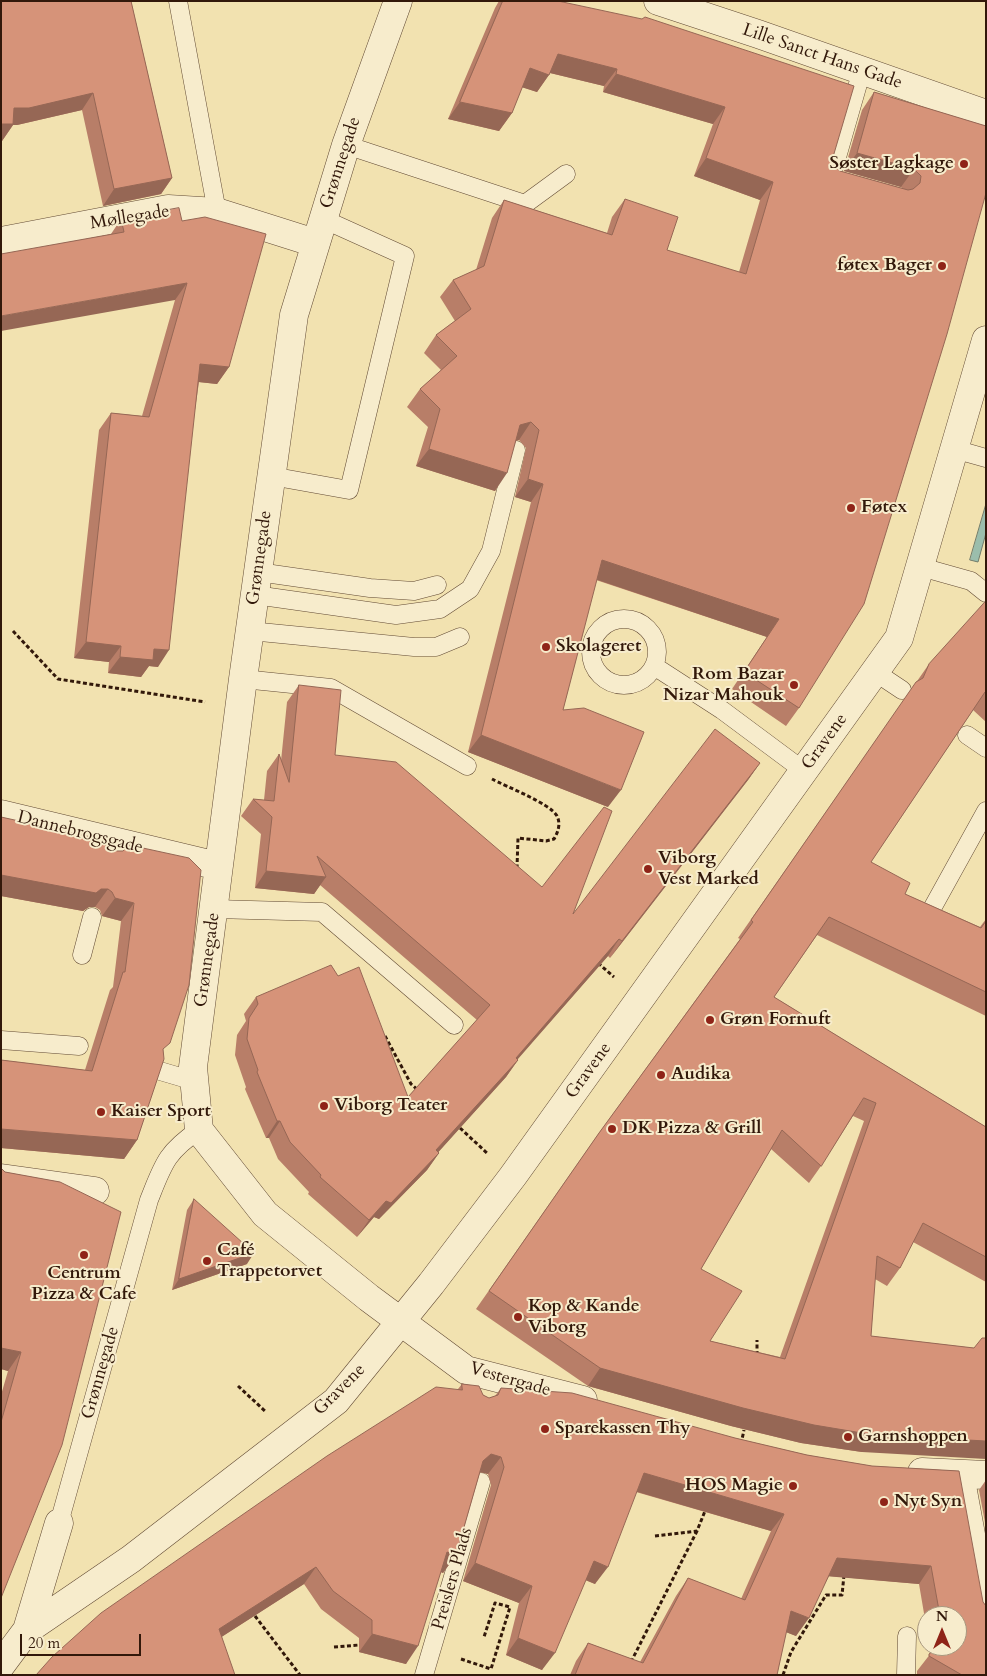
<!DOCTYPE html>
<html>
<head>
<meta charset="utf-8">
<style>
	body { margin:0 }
	#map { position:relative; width:987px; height:1676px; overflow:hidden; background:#f2e2b0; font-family:Cardo,serif }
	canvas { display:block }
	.frame { position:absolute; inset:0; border:2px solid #32180a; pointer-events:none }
	.north { position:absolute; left:917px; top:1606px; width:50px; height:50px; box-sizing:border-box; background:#f7eccc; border:1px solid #a8977e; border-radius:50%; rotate:0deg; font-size:14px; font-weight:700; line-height:20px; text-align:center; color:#32180a }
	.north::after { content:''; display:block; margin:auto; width:18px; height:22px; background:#8f2418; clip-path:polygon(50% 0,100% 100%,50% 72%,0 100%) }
	.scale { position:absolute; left:20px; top:1634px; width:121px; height:22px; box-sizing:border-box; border:2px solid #32180a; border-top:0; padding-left:6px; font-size:15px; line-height:18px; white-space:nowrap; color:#32180a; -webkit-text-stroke:4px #f7eccc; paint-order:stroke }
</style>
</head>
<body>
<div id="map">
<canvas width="987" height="1676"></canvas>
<div class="frame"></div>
<div class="north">N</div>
<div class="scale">20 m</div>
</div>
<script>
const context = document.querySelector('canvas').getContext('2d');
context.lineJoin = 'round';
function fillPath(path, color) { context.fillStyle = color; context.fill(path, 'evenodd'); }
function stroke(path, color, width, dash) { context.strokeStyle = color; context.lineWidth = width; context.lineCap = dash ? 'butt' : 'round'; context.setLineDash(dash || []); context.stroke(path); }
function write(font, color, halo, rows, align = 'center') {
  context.font = font + ' Cardo,serif'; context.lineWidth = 4; context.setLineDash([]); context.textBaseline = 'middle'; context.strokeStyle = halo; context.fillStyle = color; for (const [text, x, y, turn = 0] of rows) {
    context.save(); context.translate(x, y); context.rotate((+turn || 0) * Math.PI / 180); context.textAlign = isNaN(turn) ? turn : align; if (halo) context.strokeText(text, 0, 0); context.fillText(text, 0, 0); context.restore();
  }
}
const water = new Path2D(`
	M986,504v29l-8,29 -8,-2z`);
const path = new Path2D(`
	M13,631l45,48 147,23
	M492,779c13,7 59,25 65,37 4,8 1,16 -3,23l-8,2 -28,-3 -1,30
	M598,963l16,14
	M385,1036l26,48 7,6
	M460,1128l27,25
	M757,1355v-15
	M238,1386l27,25
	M741,1444l3,-14
	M655,1536l42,-5 8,-20
	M255,1616l45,59
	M334,1647l25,-2
	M461,1659l30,10 19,-62 -15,-4 -11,34
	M631,1662l66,-131
	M783,1675l8,-23 35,-57h16l2,-20`);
const lane = new Path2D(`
	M178,1l39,211
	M346,145l179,59 41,-30
	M840,181l-9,-3 31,-108
	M954,449l32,9
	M271,476l78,14 56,-234 -82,-37
	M921,567l50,14 15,12
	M258,572l112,16 44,3 23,-6
	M255,595l141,20 44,-6 30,-20 21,-38 25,-101
	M591 652a33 33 0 1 1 66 0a33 33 0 1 1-66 0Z
	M250,631l164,16h22l24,-10
	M654,666l68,44 82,61
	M875,672l27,18
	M243,679l88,9 136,78
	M967,735l19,13
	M215,909l107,3 132,113
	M929,914l57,-103
	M82,955l10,-38
	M1,1040l78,6
	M160,1071l34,10
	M59,1523l90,-323c14,-35 17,-48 50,-70
	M424,1675l57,-193
	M906,1675l1,-39`);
const street = new Path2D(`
	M398,1l-52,144 -52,170 -51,364 -50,388 6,63 66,84 104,84 97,72 117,30
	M658,1l100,33 228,80
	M1,241l167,-32 49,3 98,31
	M1,814l217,52
	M1,1178l94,13
	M922,1472l64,3
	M960,1475l26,141
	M27,1630l32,-107
	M1,1665l26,-35 104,-71 205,-158 95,-117 82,-108 386,-538 87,-298`);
const wall = new Path2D(`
	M1,1h130l41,177 -11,16 -58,12 -21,-96 -65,15h-4l-11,16z
	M499,1h59l275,156 2,10 5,4 62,17 -1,-1 -57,-16 18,-61 12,-18 112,34 -187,582 -13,18 -54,-37 35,-52 -171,-57 -33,130 45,97 -140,-55 63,-250 -16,-5 11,-49 -7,-8 -3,1 -21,50 -79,-25 12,-39 -21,-20 13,-18 21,-19 -17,-17 12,-18 19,-14 -15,-24 13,-17 23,-10 16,-52 12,-18 103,33 5,-16 13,-18 42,51 72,22 21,-72 -66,-24 19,-52 -110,-32 1,-6 -54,-13 -13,19 -15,-5 -10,26 -13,18 -51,-12 47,-111z
	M121,219l61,2 47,146 -12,17 -18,-2 -41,285 -9,-1 -8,11 -33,-4 1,-11 -35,-4 25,-228 12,-17 31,3 33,-116 -64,-66z
	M986,601v121l-13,-12 -102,152 34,32 75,33 6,-8v97l-169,-81 -43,62 212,130v155l-73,-40 -13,26 -13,18 -12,-7 -4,57 103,12 12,-10 -124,114 -61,-9 -70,-17 -143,-40 -112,-77 123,-176 141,-194 -2,-1 191,-274zM853,1116l11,5 -84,236 -70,-16 -9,-72 70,-120 38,34 12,-17z
	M299,685l36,70 238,159 187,-151 -12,17 -138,178 -2,-2 -91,103 1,1 -12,17 -68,75 1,1 -12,17 -48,49 -5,-2 -17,20 -49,-43 1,-2 -31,-33 -9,-21h-3l-21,-49 1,-2 -11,-32 2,-20 9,-14 -2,-7 12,-17 152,100 69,-77 -157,-135 -6,9 -59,-6 6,-54 -20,-18 12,-17 11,1 3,-29 12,-17 2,7 6,-59z
	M1,817l111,31 5,3h6l40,201 -26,88 -13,19 -123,-11v-88l84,10 25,-80 3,-3 8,-66 -19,-5 -2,-6 -5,-3h-6l-6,4 -82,-15z
	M1,1168l4,4 55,10 -59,416v-203l7,-24 -7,-2z
	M194,1199l53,65 -75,26 15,-80z
	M462,1384l27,14 6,-2 6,-8 234,50 72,17 65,11 87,5 27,204h-68l-1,-1v-3l14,-18 -1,-7h27v-30h-30v15l-8,-47 -90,-8 -33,60 -10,-4 -9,43h-207l6,-14 12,-18 52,19 36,-66 12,-18 53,21 30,-68 -135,-39 -41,92 -10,-4 -43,90 -36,-15 13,-52 -56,-22 28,-96 -3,-11 -8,-2 -24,83 -13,18 -2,-1 -35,92 -47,-12v-14l-38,-29 -17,-25 -83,53 -185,38 422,-286z
	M986,1480v48l-7,-38z`);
const shadedWall = new Path2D(`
	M558,54l59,15 -13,17 -58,-14z
	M530,68l19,7 -12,17 -19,-6z
	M616,74l109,33 -12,17 -110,-32z
	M93,93l-11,17 -65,15h-4l-11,16 -1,-15 13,-18z
	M460,102l52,11 -13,18 -51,-12z
	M857,153l57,16 -13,18 -57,-16z
	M706,158l67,24 -13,18 -66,-24z
	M172,178l-11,16 -58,12 11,-17z
	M187,283l-12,17 -174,31v-15z
	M200,364l29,3 -12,17 -28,-3z
	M531,422l-12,18 -11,3 12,-18z
	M429,449l78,24 -12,18 -79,-25z
	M528,479l15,5 -12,18 -16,-5z
	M602,560l177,59 -12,18 -178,-60z
	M86,642l35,4 -12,16 -35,-4z
	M154,649l15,1 -11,17 -9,-1 -8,11 -33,-4 12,-16z
	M481,735l140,55 -13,17 -140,-55z
	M760,763l-12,17 -138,178 12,-17z
	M266,871l60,6 -12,17 -59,-6z
	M1,875l100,14h7l-13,18h-6l-6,4 -82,-15z
	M115,898l19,5 -13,18 -19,-5z
	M619,939l-11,17 -104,119 12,-17z
	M518,1060l-12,17 -81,90 11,-17z
	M277,1121h3l-11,17h-3z
	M1,1129l136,11 -13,19 -123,-11z
	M439,1153l-12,17 -48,49 -5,-2 -17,20 12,-17 17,-19z
	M254,1253l-7,11 -75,26 7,-11z
	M1,1348l20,4 -13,19 -7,-2z
	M600,1368l386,73v18l-124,-7 -61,-9 -70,-17 -143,-40z
	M491,1454l10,3 -13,17 -9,-2 4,-11z
	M644,1473l140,41 -13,17 -140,-41z
	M447,1552l9,3 -13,18 -9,-4z
	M837,1558l94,8 -12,18 -94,-8z
	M594,1561l14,6 -13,17 -14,-6z
	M475,1563l57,23 -13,17 -56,-22z
	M316,1567l-12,17 -98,63 13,-18z
	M791,1611l18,7 -13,18 -18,-7z
	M372,1634l46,12 -12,18 -47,-12z
	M518,1638l37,15 -13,17 -36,-15z`);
const building = new Path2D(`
	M1,1h130l41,177 -58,11 -21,-96 -64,15h-15l-1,16h-11l-1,35z
	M503,1h55l84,18 3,-2 209,69 -21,71 2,10 5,4 68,19 5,-1 7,-6 1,-7 -7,-7 -57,-16 17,-61 112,34v67l-39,141 -83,270 -65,104 -55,-36 35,-53 -177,-59 -39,150 21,-2 60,24 -23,58 -140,-55 62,-251 -15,-5 11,-49 -8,-8 -11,3 -13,48 -78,-24 11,-40 -20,-20 37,-33 -21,-21 35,-26 -18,-29 31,-14 20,-66 108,35 13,-36 53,18 -11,33 79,24 27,-92 -67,-24 19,-51 -109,-33 1,-5 -59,-15 -9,21 -19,-7 -18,45 -52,-11z
	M179,208l3,13 23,-4 61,17 -37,133 -29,-3 -31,286 -15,-1 -1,11 -33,-3 1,-11 -35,-4 25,-229 38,4 38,-134 -186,33v-62l123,-22 -3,-13z
	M986,601v92l-1,-1 -114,170 39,21 -5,11 76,34 5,-7v71l-157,-75 -55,80 212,130v130l-63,-34 -23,45 -23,-12 -6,80 103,12 8,-10h4v103l-112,-6 -60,-10 -71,-17 -143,-40 -111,-77 110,-158 154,-211 -2,-2 165,-238 7,-4 6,-14zM864,1098l12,5 -91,256 -75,-18 32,-50 -41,-22 81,-139 39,36z
	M299,685l42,5 -6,65 61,7 146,125 62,-80 8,4 -39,103 142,-185 45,34 -138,178 -3,-2 -103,119 2,2 -82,90 3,3 -48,50 -5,-2 -17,19 -49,-43 1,-2 -31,-33 -10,-21h-3l-20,-49 1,-2 -11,-31 2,-21 9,-14 -2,-7 75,-32 7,11 21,-9 49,130 82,-92 -173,-149 9,21 -60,-6 6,-54 -19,-18 21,2 5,-47 10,28z
	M1,817l108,24 3,7 5,3h6l6,-6 60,13 12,12 -12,115 -19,58 -7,6 1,10 -27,81 -136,-11v-69l91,11 31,-99h2l9,-69 -19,-5 -3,-6 -4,-3h-7l-5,4 -95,-18z
	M1,1168l4,4 55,10 61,30 -59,233 -61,153v-176l20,-70 -20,-4z
	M194,1199l60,54 -75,26z
	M462,1384l17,2 4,9 6,3 9,-3 3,-7 71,5 163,45 72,17 65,11 87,5 24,131 3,4v69h-24l-33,-19v-2l11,-8h17v-30h-17l-9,-50 -94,-8 -28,60 -18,-7 -14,64h-202l13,-32 55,20 45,-85 57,22 39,-86 -140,-41 -36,94 -14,-6 -39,92 -37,-15 14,-52 -57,-23 29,-96 -3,-10 -10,-3 -8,7 -27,94 -9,-3 -29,94 -46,-12v-14l-39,-29 -17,-24 -97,62 16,46h-199l16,-18 49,-44 226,-157 109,-69 26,3z`);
const markers = [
	[964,164,5,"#8f2418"],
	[942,266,5,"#8f2418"],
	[851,508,5,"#8f2418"],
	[546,647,5,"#8f2418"],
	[794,685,5,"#8f2418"],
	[648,869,5,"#8f2418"],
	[710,1020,5,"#8f2418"],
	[661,1075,5,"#8f2418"],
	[324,1106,5,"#8f2418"],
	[101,1112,5,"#8f2418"],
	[612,1129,5,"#8f2418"],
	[84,1255,5,"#8f2418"],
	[207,1261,5,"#8f2418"],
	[518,1317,5,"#8f2418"],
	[545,1429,5,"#8f2418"],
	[848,1437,5,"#8f2418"],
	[793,1486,5,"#8f2418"],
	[884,1502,5,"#8f2418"]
];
const streetNames = [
	["Lille Sanct Hans Gade",822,57,19],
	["Grønnegade",341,163,-72],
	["Møllegade",130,218,-9],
	["Grønnegade",260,558,-82],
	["Gravene",825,742,-54],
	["Dannebrogsgade",80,833,14],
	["Grønnegade",208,960,-82],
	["Gravene",589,1071,-54],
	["Grønnegade",101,1373,-74],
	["Vestergade",510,1380,16],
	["Gravene",340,1390,-45],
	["Preislers Plads",453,1579,-74]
];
const poiNames = [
	["Søster Lagkage",954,164,"right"],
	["føtex Bager",932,266,"right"],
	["Føtex",861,508],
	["Skolageret",556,647],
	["Rom Bazar",784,675,"right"],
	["Nizar Mahouk",784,696,"right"],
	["Viborg",658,859],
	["Vest Marked",658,880],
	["Grøn Fornuft",720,1020],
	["Audika",671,1075],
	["Viborg Teater",334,1106],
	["Kaiser Sport",111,1112],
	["DK Pizza & Grill",622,1129],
	["Café",217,1251],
	["Trappetorvet",217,1272],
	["Centrum",84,1274,"center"],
	["Pizza & Cafe",84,1295,"center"],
	["Kop & Kande",528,1307],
	["Viborg",528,1328],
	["Sparekassen Thy",555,1429],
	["Garnshoppen",858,1437],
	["HOS Magie",783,1486,"right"],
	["Nyt Syn",894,1502]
];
fillPath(water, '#9bbeac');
stroke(water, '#717c6b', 1);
stroke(lane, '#624a34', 19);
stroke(street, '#624a34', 29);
stroke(path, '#32180a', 3, [4, 2.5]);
stroke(lane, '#f7eccc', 18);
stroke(street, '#f7eccc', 28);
fillPath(wall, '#b87e68');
fillPath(shadedWall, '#966755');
fillPath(building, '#d69379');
stroke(building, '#966755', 1);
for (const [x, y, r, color] of markers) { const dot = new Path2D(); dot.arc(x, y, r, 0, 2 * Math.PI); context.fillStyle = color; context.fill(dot); stroke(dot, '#f7eccc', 2); }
write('18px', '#32180a', '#f7eccc', streetNames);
write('bold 18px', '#32180a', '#f7eccc', poiNames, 'left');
</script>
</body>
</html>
